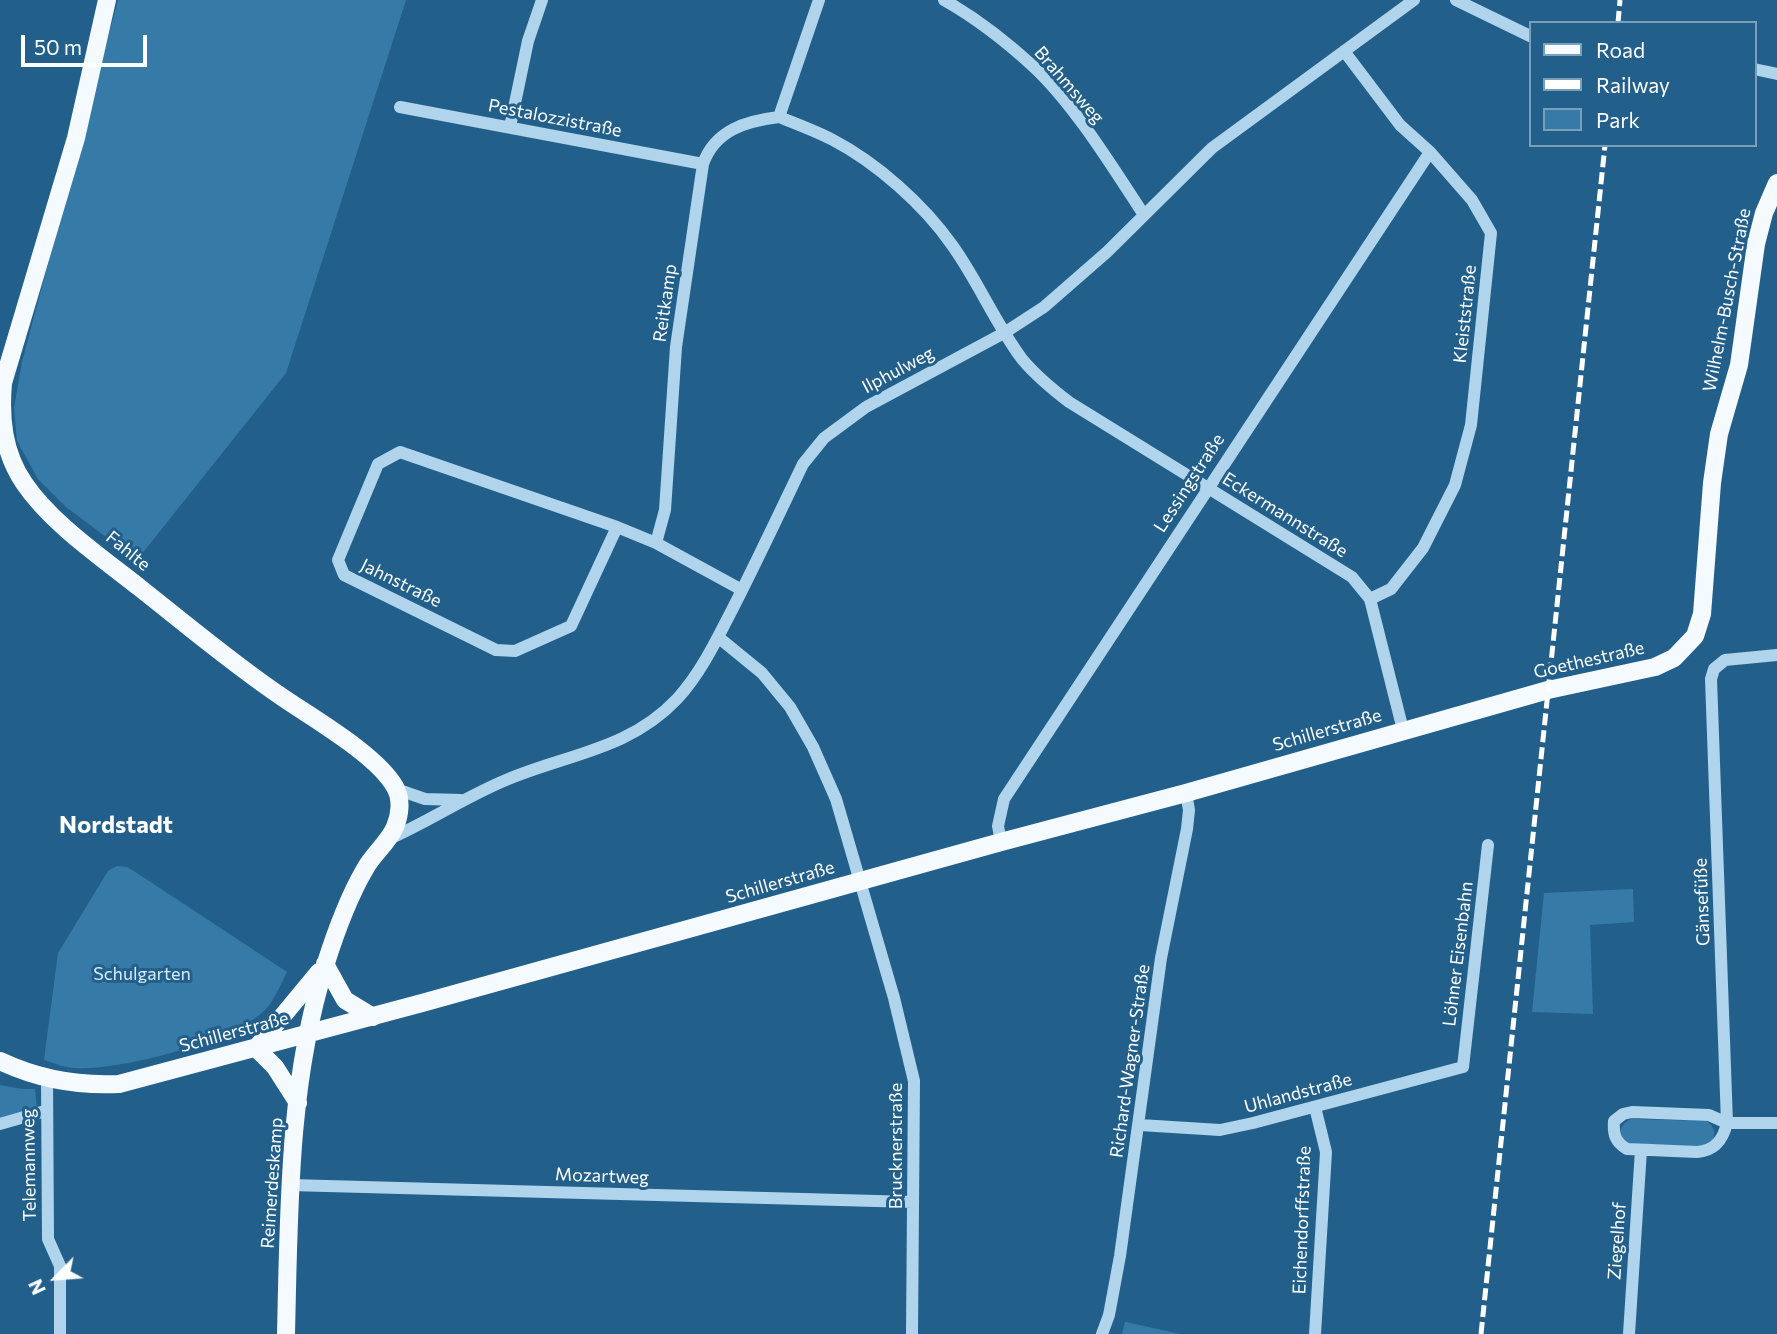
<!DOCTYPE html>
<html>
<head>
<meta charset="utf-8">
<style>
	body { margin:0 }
	#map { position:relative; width:1777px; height:1334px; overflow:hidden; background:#22608b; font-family:Commissioner,sans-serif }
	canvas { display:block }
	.legend { position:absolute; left:1529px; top:21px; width:228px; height:126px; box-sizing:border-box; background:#22608b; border:2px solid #7aa0b9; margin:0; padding:9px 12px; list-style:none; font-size:21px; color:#fff }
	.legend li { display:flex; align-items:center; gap:14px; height:35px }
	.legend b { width:35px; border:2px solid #7aa0b9 }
	.north { position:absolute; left:21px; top:1243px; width:70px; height:70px; -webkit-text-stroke:5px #22608b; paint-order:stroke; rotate:245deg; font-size:19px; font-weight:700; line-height:28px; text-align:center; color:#fff }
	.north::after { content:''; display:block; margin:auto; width:24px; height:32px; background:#fff; clip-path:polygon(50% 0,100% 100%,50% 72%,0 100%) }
	.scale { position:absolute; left:21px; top:35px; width:126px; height:32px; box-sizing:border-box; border:4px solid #fff; border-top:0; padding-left:9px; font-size:21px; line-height:24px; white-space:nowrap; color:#fff; -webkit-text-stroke:5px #22608b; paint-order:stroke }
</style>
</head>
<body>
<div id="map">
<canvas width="1777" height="1334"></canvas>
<ul class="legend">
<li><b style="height:9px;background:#f4fafe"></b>Road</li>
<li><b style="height:9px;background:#fff"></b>Railway</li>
<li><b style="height:19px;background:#367ba8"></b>Park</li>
</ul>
<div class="north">N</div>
<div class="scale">50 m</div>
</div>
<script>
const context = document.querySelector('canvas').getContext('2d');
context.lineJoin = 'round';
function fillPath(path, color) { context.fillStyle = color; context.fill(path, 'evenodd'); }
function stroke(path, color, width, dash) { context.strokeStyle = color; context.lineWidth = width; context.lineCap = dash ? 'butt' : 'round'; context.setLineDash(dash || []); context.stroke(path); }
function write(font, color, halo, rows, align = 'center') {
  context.font = font + ' Commissioner,sans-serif'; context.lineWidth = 6; context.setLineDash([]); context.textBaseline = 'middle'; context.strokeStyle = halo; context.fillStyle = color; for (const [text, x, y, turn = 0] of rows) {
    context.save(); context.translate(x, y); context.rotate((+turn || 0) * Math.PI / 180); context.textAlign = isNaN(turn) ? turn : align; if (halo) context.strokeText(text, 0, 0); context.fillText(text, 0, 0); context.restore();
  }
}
const green = new Path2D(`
	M118,0h288l-120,373 -149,187 -71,-53 -28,-28 -21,-38 -3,-33 8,-46z
	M117,866l10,1 13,8 147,97c-6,11 -12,27 -21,37 -30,32 -147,62 -191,59 -10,0 -21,-5 -31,-8l14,-107 50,-82z
	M1633,889l1,33 -44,3 3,89 -61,-2 12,-119z
	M0,1085l22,4h13l2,21 -37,13z
	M1631,1119l76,2c12,10 9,23 -6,26l-70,-2c-14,-6 -14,-19 0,-26z
	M1125,1322h1l54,12h-58z`);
const minor = new Path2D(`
	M944,0c32,18 64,43 91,68 41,39 78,100 109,147
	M1456,0l74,36
	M1344,51l56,74 30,27 42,48 19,33 -20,192 -16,60 -32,63 -32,41 -21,10
	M1754,69l23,5
	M400,107l303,57
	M779,117c18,7 37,14 54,23 44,23 91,65 119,105 26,36 43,78 70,114 14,17 30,30 47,43l283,175 18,22 33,131
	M779,117l40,-117
	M510,127l18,-86 14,-41
	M617,527l-46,99 -56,25 -19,-1 -152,-75 -6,-15 40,-96 22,-12 217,75 39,16 86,47
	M656,543l9,-33 11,-163 27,-183c12,-34 43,-43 76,-47
	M718,637l44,36 28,34 23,40 23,52 58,199 20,83 -2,253
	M1777,655l-52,5 -11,9 -3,10 16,444c-4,17 -12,28 -30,29l-70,-3c-12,-7 -14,-15 -13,-28l9,-7 9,-2 77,3 18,8h50
	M396,789l29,10 36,1
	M387,840c41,-18 78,-43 119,-60 61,-26 123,-30 171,-81 24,-26 40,-60 56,-91 24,-47 47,-96 70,-144l21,-26 42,-31 138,-74 40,-26 63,-55 105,-104 202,-148
	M1001,842l-3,-16 6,-27 426,-647
	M47,1078l1,161 12,27v68
	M0,1124l45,-13
	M1140,1125l80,5 33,-7 210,-56 25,-222
	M290,1185l623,17
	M1102,1334l7,-19 11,-59 41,-298 26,-129 2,-19 -3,-17
	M1315,1334l11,-182 -11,-45
	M1629,1334l12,-184`);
const major = new Path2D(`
	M107,0l-31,138 -73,245c-3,35 0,69 21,100 27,40 77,74 116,105 47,37 93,76 142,109 32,22 95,58 113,90 7,12 5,28 0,40 -7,16 -22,27 -30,42 -17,29 -30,65 -40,97 -37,118 -36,245 -39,368
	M325,964l20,36 28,17
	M257,1047l62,-75
	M256,1048l19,19 23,36
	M0,1061c38,18 77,25 119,23l303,-81 579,-161 185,-49 362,-103 107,-23 19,-9 21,-22 7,-22 10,-131 7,-49 20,-69 17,-121 8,-31 13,-30`);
const rail = new Path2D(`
	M1618,23l2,-23
	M1481,1334l124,-1189`);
const streetNames = [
	["Brahmsweg",1069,85,49],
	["Pestalozzistraße",555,118,11],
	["Wilhelm-Busch-Straße",1727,300,-79],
	["Reitkamp",665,303,-82],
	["Kleiststraße",1465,314,-84],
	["Ilphulweg",898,370,-28],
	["Lessingstraße",1189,483,-57],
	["Eckermannstraße",1285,515,32],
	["Fahlte",128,551,39],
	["Jahnstraße",401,583,26],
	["Goethestraße",1589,660,-13],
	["Schillerstraße",1327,730,-16],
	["Schillerstraße",780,882,-16],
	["Gänsefüße",1702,902,-92],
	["Löhner Eisenbahn",1458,954,-83],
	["Schillerstraße",234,1032,-15],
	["Richard-Wagner-Straße",1130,1061,-82],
	["Uhlandstraße",1298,1093,-15],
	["Brucknerstraße",896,1146,-90],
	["Telemannweg",29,1165,-91],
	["Mozartweg",602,1176,2],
	["Reimerdeskamp",272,1183,-86],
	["Eichendorffstraße",1302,1220,-88],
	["Ziegelhof",1617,1241,-86]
];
const parkNames = [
	["Schulgarten",142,974]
];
const districtNames = [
	["Nordstadt",116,825]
];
fillPath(green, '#367ba8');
stroke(minor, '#b0d4eb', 12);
stroke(major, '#f4fafe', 18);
stroke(rail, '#fff', 5, [12, 5]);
write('18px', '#fff', '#22608b', streetNames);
write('18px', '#d4eaf8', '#22608b', parkNames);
write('bold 24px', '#fff', '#22608b', districtNames);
</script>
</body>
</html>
